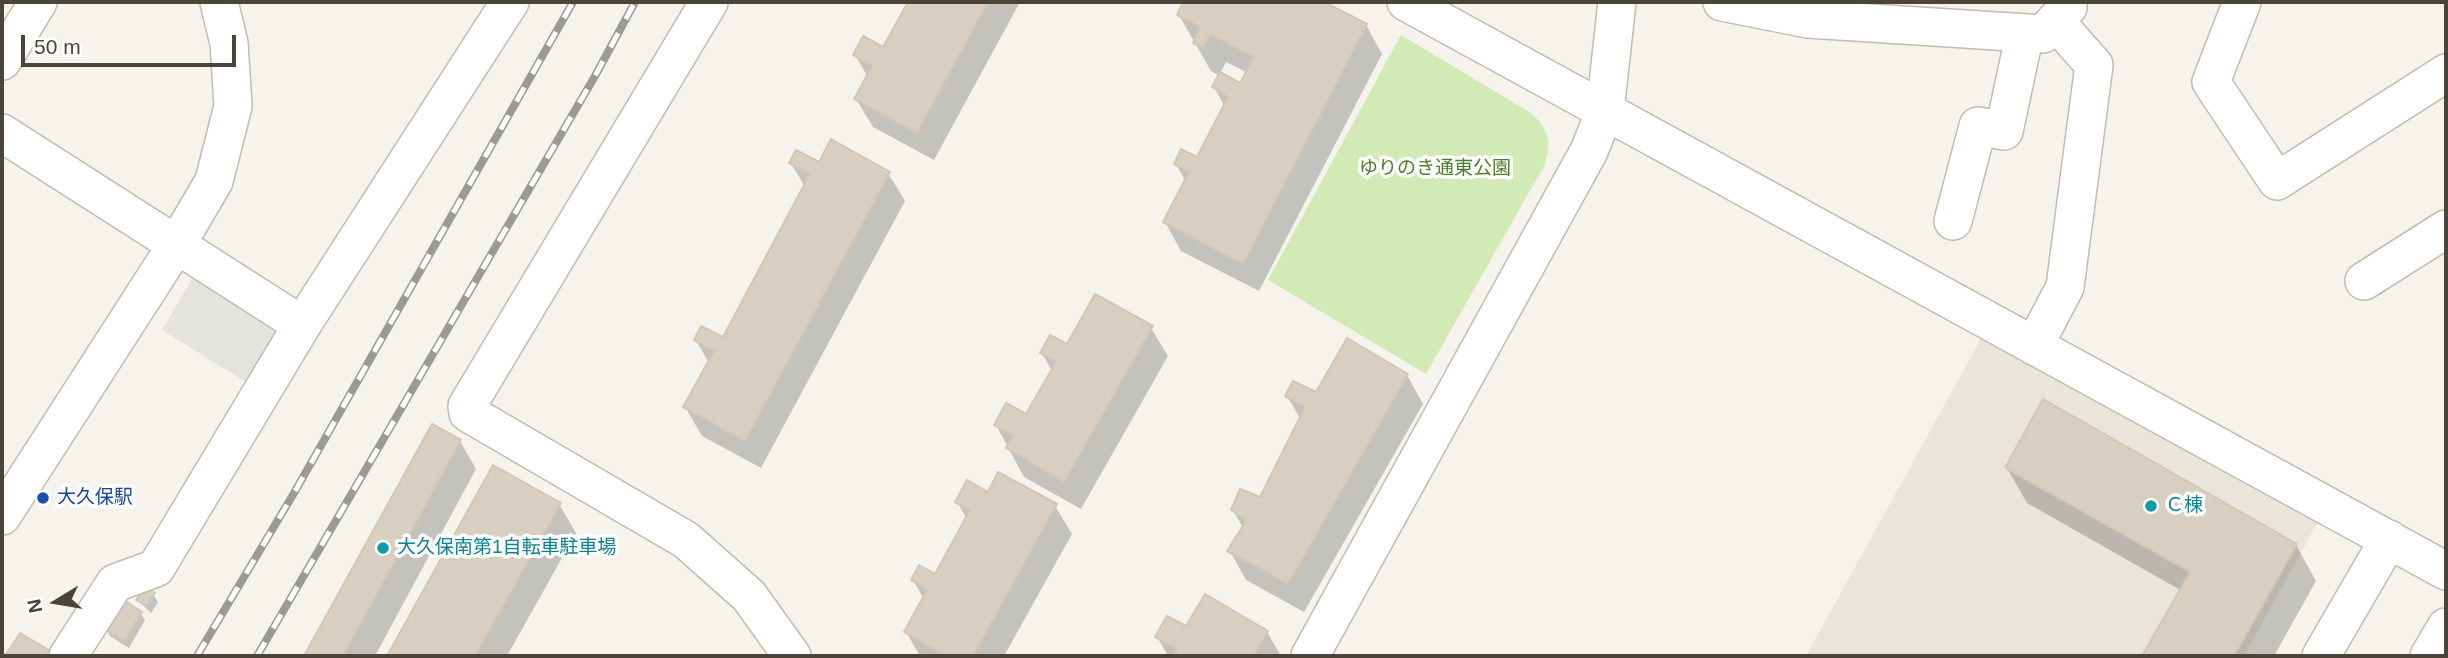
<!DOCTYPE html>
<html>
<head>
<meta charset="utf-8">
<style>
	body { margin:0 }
	#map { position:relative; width:2448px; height:658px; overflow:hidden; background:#f6f3ec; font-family:Helvetica,sans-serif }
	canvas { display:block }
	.frame { position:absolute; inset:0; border:4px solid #4b4439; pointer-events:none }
	.north { position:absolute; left:21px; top:567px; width:70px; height:70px; -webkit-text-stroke:5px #fff; paint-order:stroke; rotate:259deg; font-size:19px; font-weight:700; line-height:28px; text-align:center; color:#4b4439 }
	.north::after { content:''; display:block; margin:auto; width:24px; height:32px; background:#4b4439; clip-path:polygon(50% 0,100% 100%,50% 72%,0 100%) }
	.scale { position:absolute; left:21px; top:35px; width:215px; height:32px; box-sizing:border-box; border:4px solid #4b4439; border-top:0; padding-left:9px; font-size:21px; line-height:24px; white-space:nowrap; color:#4b4439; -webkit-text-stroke:5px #fff; paint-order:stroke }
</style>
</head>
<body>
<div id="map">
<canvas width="2448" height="658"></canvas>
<div class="frame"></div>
<div class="north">N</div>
<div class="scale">50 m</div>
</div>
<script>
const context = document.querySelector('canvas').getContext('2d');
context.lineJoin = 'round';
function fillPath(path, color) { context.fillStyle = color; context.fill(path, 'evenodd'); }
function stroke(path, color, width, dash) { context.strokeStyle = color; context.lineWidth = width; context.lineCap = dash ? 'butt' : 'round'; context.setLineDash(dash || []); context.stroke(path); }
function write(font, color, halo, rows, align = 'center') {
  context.font = font + ' Helvetica,"Noto Sans JP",sans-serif'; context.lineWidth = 7; context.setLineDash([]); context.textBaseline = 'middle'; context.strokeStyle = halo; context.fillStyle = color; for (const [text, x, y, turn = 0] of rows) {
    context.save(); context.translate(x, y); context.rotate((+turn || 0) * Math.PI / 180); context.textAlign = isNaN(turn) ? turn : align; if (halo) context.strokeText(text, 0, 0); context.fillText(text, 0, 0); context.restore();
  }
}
const residential = new Path2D(`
	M1988,326l335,187 -79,143h-438z`);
const green = new Path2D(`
	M1401,35l130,78c19,18 21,29 13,53l-118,208 -158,-94z`);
const parking = new Path2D(`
	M197,270l76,47 4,21 -28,46 -87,-54z`);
const shadow = new Path2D(`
	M910,2h110l-86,158 -61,-33 -17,-28 12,-22 -13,-22 29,-5z
	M1185,2h136l45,23 16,29 -123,237 -78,-40 -16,-29 21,-40 -10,-18 22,-4 27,-53 -11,-20 6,-11 -9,-5 -32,-56zM1226,62l22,11 -7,12 -21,-11z
	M791,163l97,10 17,28 -144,267 -59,-32 -17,-29 24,-44 -13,-23h27l82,-153z
	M1151,328l17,28 -87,153 -57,-32 -28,-52 31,-8 25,-46 -10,-18z
	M1407,375l16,29 -119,208 -58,-32 -16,-29 13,-23 -10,-18 27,-11 41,-79 -14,-24 29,-1z
	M433,426l27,15 16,28 -101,187h-69z
	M494,467l65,37 17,29 -69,123h-118z
	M2007,468l289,77 20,36 -42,75h-130l38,-65 -155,-88z
	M957,502l98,4 17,28 -68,122h-84l-14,-24 18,-33 -11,-19 23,-4 31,-57z
	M153,594l5,8 -7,11 -13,-13z
	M140,613l5,7 -16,28 -19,-12 -5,-8z
	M1267,632l14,24h-113l-11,-19z`);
const building = new Path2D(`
	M908,2h80l-71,131 -63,-34 18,-33 -19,-11 10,-19 20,11z
	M1183,2h141l43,22 -124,240 -80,-42 26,-50 -15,-8 7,-15 16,8 31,-60 -16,-10 8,-15 20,11 14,-26 -44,-23 -7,14 -10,-5 7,-16 -23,-12z
	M831,139l59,33 -145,269 -62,-34 31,-56 -20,-11 7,-14 22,11 87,-163 -21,-11 7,-13 23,12z
	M1095,294l58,32 -89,156 -58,-34 7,-12 -19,-11 12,-22 20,11 30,-52 -16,-9 10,-18 17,9z
	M1347,338l61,36 -120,210 -61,-33 20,-32 -16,-9 9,-21 20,8 45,-90 -20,-11 8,-15 23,11z
	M2043,399l254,145 -63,112h-92l48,-84 -185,-104z
	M432,424l29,16 -118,216h-39z
	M493,465l68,38 -86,153h-88z
	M998,472l59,32 -84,152h-27l-42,-24 23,-42 -16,-10 8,-15 16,9 35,-64 -15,-8 12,-22 21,12z
	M145,587l10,6 -9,13 -10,-6z
	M1205,594l63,37 -14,25h-81l4,-7 -22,-12 12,-21 19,10z
	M121,598l21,14 -18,29 -21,-13z
	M20,633l29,17 -4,6h-40z`);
const minor = new Path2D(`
	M709,2l-242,404 1,7 218,127 63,56 43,60
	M1406,2l1040,569
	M1722,2l86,17 235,15 25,-27v-5
	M2242,2l-31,80 66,99 169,-108
	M2,61l36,-59
	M2,133l300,192
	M1953,221l25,-95 26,5 21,-98
	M2364,281l82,-52
	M2034,346l31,-59 29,-222 -39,-44
	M2,516l175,-272 37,-63 19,-75 -4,-63 -10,-41
	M68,656l47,-73 41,-15 146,-243 208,-323
	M1310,656l279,-505 16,-40 12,-109
	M2321,656l68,-117
	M2429,656l17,-29`);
const rail = new Path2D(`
	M197,656l97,-163 279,-491
	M257,656l338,-580 40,-74`);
const markers = [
	[43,498,7,"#1a4fb4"],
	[2151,506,7,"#0f9aa8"],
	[383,548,7,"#0f9aa8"]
];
const parkNames = [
	["ゆりのき通東公園",1435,169]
];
const transitNames = [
	["大久保駅",57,498]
];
const cultureNames = [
	["Ｃ棟",2165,506],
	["大久保南第1自転車駐車場",397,548]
];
fillPath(residential, '#eae5da');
fillPath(green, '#d2eab5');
fillPath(parking, '#e5e3e0');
fillPath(shadow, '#0003');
fillPath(building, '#d8cfc1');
stroke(building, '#d3c7b4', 2);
stroke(minor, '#c2bbae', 40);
stroke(minor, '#fff', 37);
stroke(rail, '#9a9a9a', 8);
stroke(rail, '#fff', 5, [16]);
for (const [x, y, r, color] of markers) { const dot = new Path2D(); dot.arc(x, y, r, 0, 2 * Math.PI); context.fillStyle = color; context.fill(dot); stroke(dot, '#fff', 2.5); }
write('19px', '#4a7f2a', '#fff', parkNames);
write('19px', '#164399', '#fff', transitNames, 'left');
write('19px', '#0d838f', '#fff', cultureNames, 'left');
</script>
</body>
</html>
